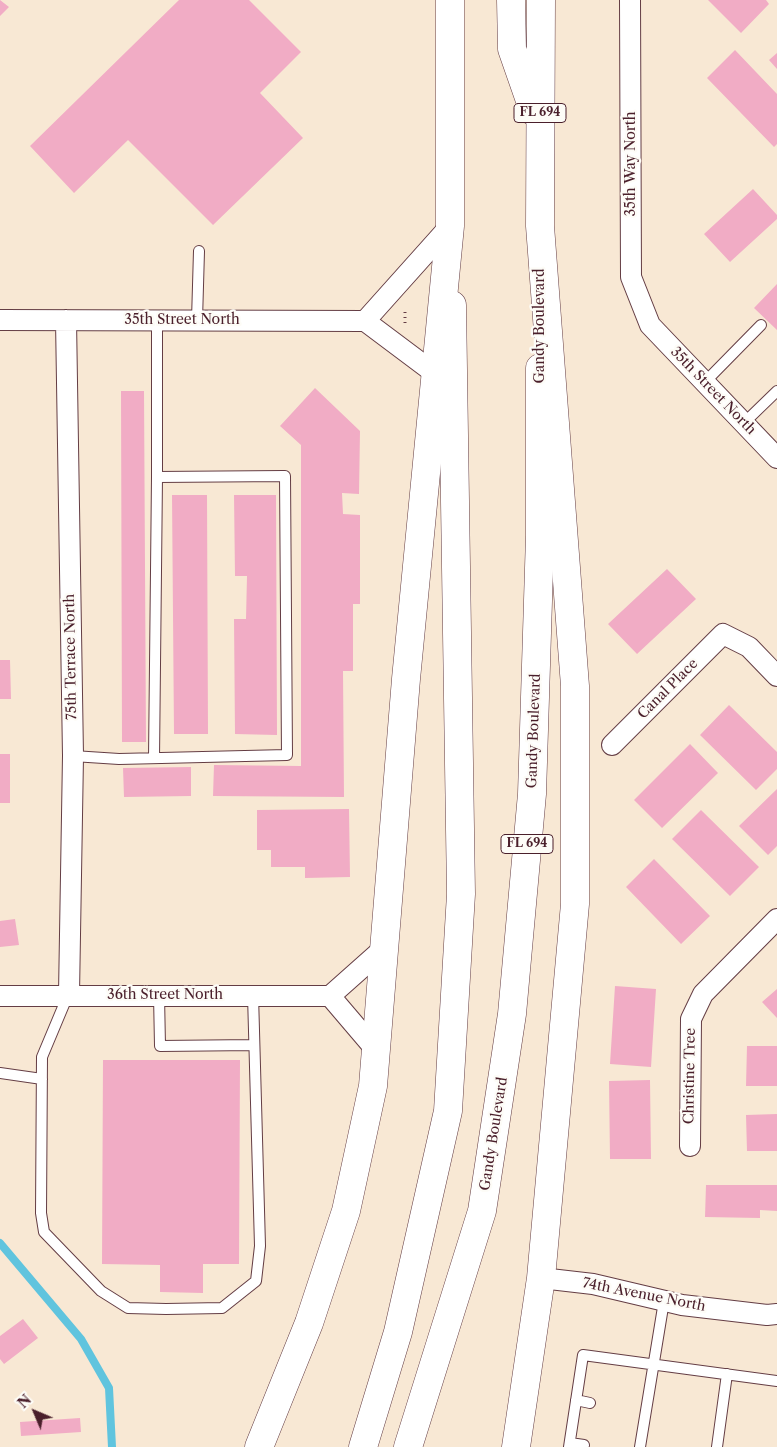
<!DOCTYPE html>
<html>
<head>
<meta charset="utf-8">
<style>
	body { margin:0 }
	#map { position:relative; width:777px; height:1447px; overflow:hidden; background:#f8e8d4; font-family:"Libre Caslon Text",serif }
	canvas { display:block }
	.north { position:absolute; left:10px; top:1387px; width:50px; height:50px; -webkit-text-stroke:4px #fdfcf7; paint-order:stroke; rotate:315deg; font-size:14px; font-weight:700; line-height:20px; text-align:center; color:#4a1f2b }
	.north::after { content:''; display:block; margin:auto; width:18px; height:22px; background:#4a1f2b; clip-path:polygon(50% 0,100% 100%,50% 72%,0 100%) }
</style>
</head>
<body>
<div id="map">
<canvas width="777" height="1447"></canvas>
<div class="north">N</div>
</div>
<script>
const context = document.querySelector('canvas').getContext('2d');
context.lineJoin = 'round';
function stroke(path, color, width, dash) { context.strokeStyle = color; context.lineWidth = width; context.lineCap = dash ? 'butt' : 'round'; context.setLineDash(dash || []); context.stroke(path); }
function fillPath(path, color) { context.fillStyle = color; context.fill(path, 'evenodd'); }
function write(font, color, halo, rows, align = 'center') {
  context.font = font + ' "Libre Caslon Text",serif'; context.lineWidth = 4.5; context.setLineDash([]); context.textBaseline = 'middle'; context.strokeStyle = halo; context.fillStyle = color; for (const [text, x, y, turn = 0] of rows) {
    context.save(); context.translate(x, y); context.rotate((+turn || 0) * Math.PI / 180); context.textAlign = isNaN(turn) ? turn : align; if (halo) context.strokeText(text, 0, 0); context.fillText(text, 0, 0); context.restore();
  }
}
const stream = new Path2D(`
	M0,1243l81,96 28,49 3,59`);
const building = new Path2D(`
	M0,0l9,7 -9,9z
	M179,0h70l52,52 -41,41 43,45 -90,87 -85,-85 -54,53 -44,-47z
	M708,0h58l3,4 -28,29z
	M735,50l42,44v50l-3,3 -67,-69z
	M777,53v16l-8,-9z
	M753,189l24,26v4l-47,43 -26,-28z
	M777,284v46l-23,-22z
	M315,388l45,43 -1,63 -17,-1 1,21 17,1v89h-7v67h-10l1,126 -131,-1 1,-31 87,1v-321l-21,-19z
	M121,391h23l2,351h-24z
	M172,495h35l1,239h-34z
	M234,495h42l1,240 -42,-1 -1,-115h12l1,-43h-12z
	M667,569l29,30 -59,55 -29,-30z
	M0,660h10l1,39h-11z
	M729,705l48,47v17l-21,21 -56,-55z
	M690,744l28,29 -56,55 -28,-28z
	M0,754h10v49h-10z
	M191,767v29l-67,1 -1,-29z
	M777,789v57l-9,9 -29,-29z
	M349,809l1,68 -45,1v-11h-34v-17h-14v-40z
	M701,810l58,57 -29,29 -58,-57z
	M654,859l56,57 -29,28 -55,-57z
	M15,919l4,26 -19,2v-26z
	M615,986l41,3 -5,78 -41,-3z
	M777,989v29l-15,-16z
	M747,1046h30v40h-31z
	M103,1060h137l-1,204h-36v29l-43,-1v-27l-58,-1z
	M650,1080l1,79h-41l-1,-78z
	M777,1114v37h-30l-1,-36z
	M706,1185h71v26l-17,-1v8l-55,-1z
	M23,1319l15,19 -34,26 -4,-5v-23z
	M80,1418l1,14 -60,4 -1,-14z`);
const path = new Path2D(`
	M405,323v-13`);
const service = new Path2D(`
	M197,320l2,-69
	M705,382l56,-57
	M744,423l33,-32
	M73,756l46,3 168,-4 -2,-279 -128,1v-157
	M154,758l3,-281
	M68,995l-26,62 -1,156 3,19 57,59 27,17 38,1 56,-1 34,-27 4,-35 -7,-251
	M159,995l1,51 94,-1
	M0,1073l42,6
	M576,1400l14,3
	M570,1443l14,2
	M569,1447l14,-92 194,26
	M640,1447l24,-146
	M717,1447l10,-73`);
const minor = new Path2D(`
	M630,0l1,277 19,48 127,133
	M0,320l365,1 72,54
	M66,320l7,436 -4,238
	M365,321l85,-95
	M612,745l111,-111 26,13 28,29
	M0,996h330l46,54
	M330,996l54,-48
	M690,1146l1,-127 12,-25 74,-75
	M541,1278l52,6 89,21 85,10 10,-1`);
const primary = new Path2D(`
	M363,1447l35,-115 50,-221 13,-217 -9,-589
	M408,1447l74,-236 30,-197 20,-220 8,-258v-168`);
const trunk = new Path2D(`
	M511,0l1,49 22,63
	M259,1447l50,-124 37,-112 27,-125 33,-407 44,-453v-226
	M516,1447l25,-169 34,-374v-218l-35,-460 1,-226`);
const shields = [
	[540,113,52],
	[527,844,52]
];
const shieldNames = [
	["FL 694",540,113],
	["FL 694",527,844]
];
const streetNames = [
	["35th Way North",631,164,-90],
	["35th Street North",182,320],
	["Gandy Boulevard",540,326,-90],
	["35th Street North",713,391,46],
	["75th Terrace North",71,657,-91],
	["Canal Place",668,689,-45],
	["Gandy Boulevard",534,731,-88],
	["36th Street North",165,995],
	["Christine Tree",690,1076,-89],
	["Gandy Boulevard",494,1134,-81],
	["74th Avenue North",644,1295,11]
];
stroke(stream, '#60c4de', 8);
fillPath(building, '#f1acc5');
stroke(service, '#643d44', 12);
stroke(minor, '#643d44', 22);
stroke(primary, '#643d44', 29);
stroke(trunk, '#643d44', 29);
stroke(path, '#643d44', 3, [1, 4]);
stroke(service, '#fff', 10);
stroke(minor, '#fff', 20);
stroke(primary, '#fff', 28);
stroke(trunk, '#fff', 28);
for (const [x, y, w] of shields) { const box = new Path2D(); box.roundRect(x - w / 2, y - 9.5, w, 19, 4); context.fillStyle = '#fdfcf7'; context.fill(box); stroke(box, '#4a1f2b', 1); }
write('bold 12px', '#4a1f2b', null, shieldNames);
write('14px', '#4a1f2b', '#fdfcf7', streetNames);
</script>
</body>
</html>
